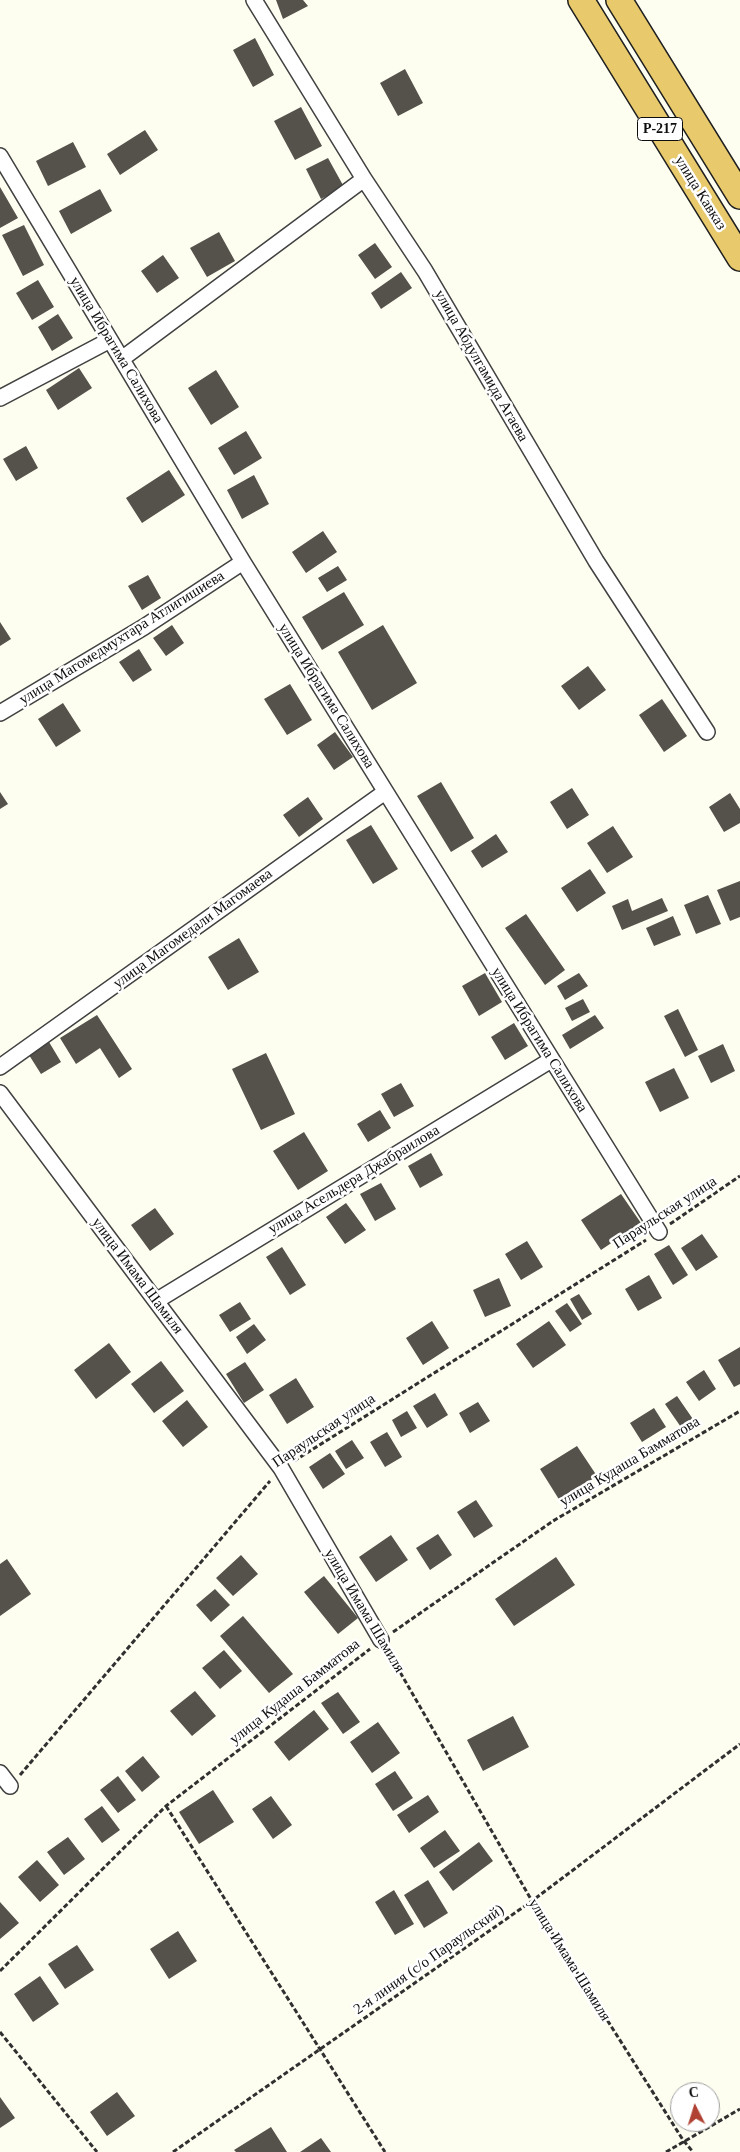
<!DOCTYPE html>
<meta charset="utf-8">
<style>
body{margin:0}
#map{position:relative;width:740px;height:2152px;overflow:hidden;background:#fdfdf0;font-family:"Times New Roman",serif}
canvas{display:block}
.north{position:absolute;left:670px;top:2082px;width:50px;height:50px;box-sizing:border-box;background:#fff;border:1px solid #9f9f9f;border-radius:50%;rotate:355deg;font-size:14px;font-weight:700;line-height:20px;text-align:center;color:#0e0e0e}
.north::after{content:'';display:block;margin:auto;width:18px;height:22px;background:#b04133;clip-path:polygon(50% 0,100% 100%,50% 72%,0 100%)}
</style>
<div id="map">
<canvas width="740" height="2152"></canvas>
<div class="north">С</div>
</div>
<script>
const ctx = document.querySelector('canvas').getContext('2d');
ctx.lineJoin = 'round';
function fill(path, color) {
  ctx.fillStyle = color;
  ctx.fill(path, 'evenodd');
}
function shape(rows) {
  const path = new Path2D();
  for (const r of rows) {
    path.moveTo(r[0], r[1]);
    for (let i = 2; i < r.length; i += 2) path.lineTo(r[i], r[i + 1]);
  }
  return path;
}
function trace(path, color, width, dash) {
  ctx.strokeStyle = color;
  ctx.lineWidth = width;
  ctx.lineCap = dash ? 'butt' : 'round';
  ctx.setLineDash(dash || []);
  ctx.stroke(path);
}
function drawText(font, color, halo, rows, align = 'center') {
  ctx.font = font + ' "Times New Roman",serif';
  ctx.lineWidth = 5;
  ctx.setLineDash([]);
  ctx.textBaseline = 'middle';
  ctx.strokeStyle = halo;
  ctx.fillStyle = color;
  for (const [text, x, y, turn = 0] of rows) {
    ctx.save();
    ctx.translate(x, y);
    ctx.rotate((+turn || 0) * Math.PI / 180);
    ctx.textAlign = isNaN(turn) ? turn : align;
    if (halo) ctx.strokeText(text, 0, 0);
    ctx.fillText(text, 0, 0);
    ctx.restore();
  }
}
const building = shape([
 [276,0,303,0,308,6,283,19],
 [255,38,274,75,253,87,233,50],
 [405,69,423,103,398,116,380,83],
 [301,107,322,146,295,160,274,121],
 [145,130,158,150,120,175,107,154],
 [73,142,86,167,48,186,36,161],
 [328,158,344,187,321,199,306,169],
 [0,187,18,218,0,228],
 [100,189,112,211,71,234,59,211],
 [24,225,44,265,23,276,2,235],
 [219,232,235,261,207,277,190,248],
 [375,243,392,267,375,279,358,255],
 [163,255,179,278,157,293,141,271],
 [401,272,412,288,381,309,371,293],
 [38,280,54,307,32,320,16,293],
 [58,314,73,338,52,351,38,327],
 [79,368,92,388,58,410,46,390],
 [216,370,239,407,211,425,188,388],
 [246,431,262,458,234,475,218,448],
 [26,446,38,468,16,481,3,459],
 [169,470,185,495,142,523,126,498],
 [254,475,269,504,242,519,227,490],
 [323,531,337,552,306,573,292,552],
 [338,566,347,580,327,592,318,578],
 [148,575,161,598,142,610,128,586],
 [344,592,364,625,322,650,302,617],
 [0,622,11,639,0,646],
 [172,625,184,643,166,656,153,638],
 [383,625,417,683,372,710,338,652],
 [139,649,152,670,133,682,119,662],
 [588,666,606,690,579,710,561,686],
 [290,684,312,720,287,735,264,699],
 [662,699,687,736,664,752,639,715],
 [63,703,81,731,56,747,38,719],
 [335,732,353,757,334,770,317,745],
 [441,782,474,838,451,852,417,796],
 [572,788,589,815,567,829,550,802],
 [0,792,8,804,0,809],
 [730,793,740,809,740,823,724,832,709,807],
 [308,797,323,819,299,837,283,815],
 [371,825,398,869,373,884,346,840],
 [613,826,633,857,607,873,587,843],
 [496,834,508,852,482,868,471,851],
 [590,869,606,893,577,912,561,888],
 [740,881,740,917,730,921,717,890],
 [708,895,721,924,696,934,684,905],
 [662,898,668,911,622,930,612,906,628,899,632,911],
 [526,914,565,970,545,985,505,928],
 [673,916,681,935,654,946,646,928],
 [239,938,259,972,228,990,208,957],
 [485,973,502,1002,479,1016,462,986],
 [579,973,588,986,565,1000,557,986],
 [583,999,590,1012,572,1021,565,1008],
 [678,1009,698,1050,685,1057,664,1016],
 [97,1015,132,1069,119,1078,100,1048,76,1064,60,1038],
 [595,1015,604,1028,570,1049,562,1035],
 [514,1023,528,1046,505,1060,491,1037],
 [49,1042,61,1062,41,1074,29,1055],
 [723,1044,735,1071,711,1083,698,1056],
 [266,1053,295,1114,261,1130,232,1069],
 [674,1068,689,1098,660,1112,645,1082],
 [401,1083,414,1106,394,1117,381,1094],
 [380,1110,391,1128,368,1142,357,1124],
 [304,1132,328,1171,298,1190,273,1151],
 [431,1153,443,1175,420,1188,408,1166],
 [381,1183,396,1209,375,1221,360,1194],
 [621,1194,641,1223,601,1250,581,1220],
 [346,1203,366,1230,345,1244,326,1217],
 [155,1208,174,1234,150,1251,131,1225],
 [702,1234,718,1257,696,1271,681,1248],
 [527,1241,543,1267,521,1280,505,1254],
 [669,1245,688,1275,673,1285,654,1254],
 [282,1247,306,1285,290,1295,266,1257],
 [649,1275,662,1298,638,1311,625,1289],
 [499,1278,511,1306,485,1317,473,1290],
 [579,1294,592,1314,582,1320,570,1299],
 [240,1302,251,1319,230,1332,219,1315],
 [567,1303,582,1324,570,1332,555,1311],
 [432,1321,449,1348,423,1365,406,1338],
 [549,1321,566,1345,533,1368,516,1344],
 [254,1324,266,1340,247,1354,236,1337],
 [109,1343,131,1372,96,1399,74,1370],
 [740,1347,740,1384,734,1387,718,1360],
 [161,1361,184,1391,154,1413,131,1384],
 [245,1362,264,1390,244,1403,226,1374],
 [704,1370,716,1389,699,1401,686,1382],
 [296,1378,314,1407,287,1424,269,1395],
 [435,1393,448,1415,427,1428,413,1406],
 [677,1396,697,1425,685,1433,665,1404],
 [187,1400,208,1427,183,1447,162,1421],
 [478,1402,490,1421,470,1433,459,1413],
 [654,1408,666,1427,642,1442,630,1423],
 [407,1411,417,1428,401,1437,392,1420],
 [387,1432,402,1457,385,1467,370,1442],
 [352,1440,364,1458,346,1469,335,1451],
 [577,1446,597,1476,560,1501,540,1469],
 [330,1453,345,1474,323,1489,309,1467],
 [476,1500,493,1526,474,1538,457,1512],
 [438,1534,452,1555,430,1570,416,1548],
 [391,1535,408,1560,376,1582,359,1557],
 [241,1555,258,1574,233,1596,216,1578],
 [556,1557,575,1585,514,1626,495,1599],
 [7,1559,31,1594,0,1616,0,1564],
 [324,1576,358,1618,338,1634,304,1592],
 [215,1589,230,1605,211,1622,196,1605],
 [243,1616,293,1674,269,1693,220,1636],
 [224,1650,242,1671,220,1689,202,1668],
 [195,1691,216,1716,192,1736,170,1711],
 [338,1692,360,1722,343,1734,321,1703],
 [314,1710,329,1729,289,1761,274,1742],
 [513,1716,529,1747,483,1771,467,1740],
 [378,1722,400,1753,372,1773,350,1742],
 [143,1756,160,1777,142,1792,125,1771],
 [395,1771,413,1798,393,1811,375,1784],
 [118,1776,136,1800,118,1813,100,1790],
 [213,1790,234,1822,199,1844,179,1812],
 [428,1795,439,1812,409,1833,397,1815],
 [271,1796,292,1825,273,1839,252,1809],
 [102,1806,120,1830,102,1843,84,1819],
 [445,1830,460,1851,434,1868,420,1848],
 [68,1837,85,1859,64,1875,47,1852],
 [479,1842,493,1861,453,1891,439,1872],
 [37,1860,59,1885,40,1902,18,1877],
 [428,1880,448,1913,424,1928,404,1895],
 [394,1890,414,1924,395,1935,375,1902],
 [0,1902,19,1923,0,1939],
 [178,1931,197,1961,169,1979,150,1949],
 [77,1945,94,1970,65,1989,48,1964],
 [40,1976,59,2004,33,2022,14,1994],
 [117,2092,135,2116,107,2136,90,2112],
 [0,2097,15,2118,0,2128],
 [271,2127,287,2152,236,2152,234,2150],
 [321,2138,331,2152,300,2152]
]);
const path = shape([
 [670,1224,740,1176],
 [294,1461,646,1240],
 [393,1632,553,1521,740,1411],
 [389,1653,532,1901,683,2140,693,2152],
 [20,1775,270,1481],
 [166,1806,385,2152],
 [0,1971,166,1806,370,1649],
 [0,2032,97,2152],
 [173,2152,532,1901,740,1744],
 [666,2152,740,2109]
]);
const minor = shape([
 [254,0,364,179,425,271,596,561,707,732],
 [0,156,243,562,659,1232],
 [123,358,364,179],
 [0,398,110,340],
 [0,713,144,627,243,562],
 [0,1067,385,792],
 [0,1093,281,1468,381,1640],
 [156,1301,551,1060],
 [0,1773,10,1786]
]);
const trunk = shape([
 [581,0,740,258],
 [619,0,740,196]
]);
const shields = [
 [660,129,45]
];
const shieldNames = [
 ["Р-217",660,129]
];
const streetNames = [
 ["улица Кавказ",700,193,58],
 ["улица Ибрагима Салихова",116,350,59],
 ["улица Абдулгамида Агаева",481,366,60],
 ["улица Магомедмухтара Атлигишиева",122,638,-32],
 ["улица Ибрагима Салихова",326,696,58],
 ["улица Магомедали Магомаева",193,929,-36],
 ["улица Ибрагима Салихова",539,1040,58],
 ["улица Асельдера Джабраилова",354,1180,-31],
 ["Параульская улица",665,1213,-33],
 ["улица Имама Шамиля",137,1276,53],
 ["Параульская улица",324,1431,-34],
 ["улица Кудаша Бамматова",630,1462,-31],
 ["улица Имама Шамиля",364,1611,59],
 ["улица Кудаша Бамматова",295,1692,-38],
 ["2-я линия (с/о Параульский)",429,1960,-35],
 ["улица Имама Шамиля",569,1960,58]
];
fill(building, '#55514b');
trace(minor, '#414141', 18);
trace(trunk, '#1f1f1f', 28);
trace(path, '#303030', 3, [5, 2.5]);
trace(minor, '#fff', 15);
trace(trunk, '#e8ca6c', 25);
for (const [x, y, w] of shields) {
  const box = new Path2D();
  box.roundRect(x - w / 2, y - 11.5, w, 23, 4);
  ctx.fillStyle = '#fff';
  ctx.fill(box);
  trace(box, '#0e0e0e', 1);
}
drawText('bold 14px', '#0e0e0e', null, shieldNames);
drawText('15px', '#0e0e0e', '#fff', streetNames);
</script>
